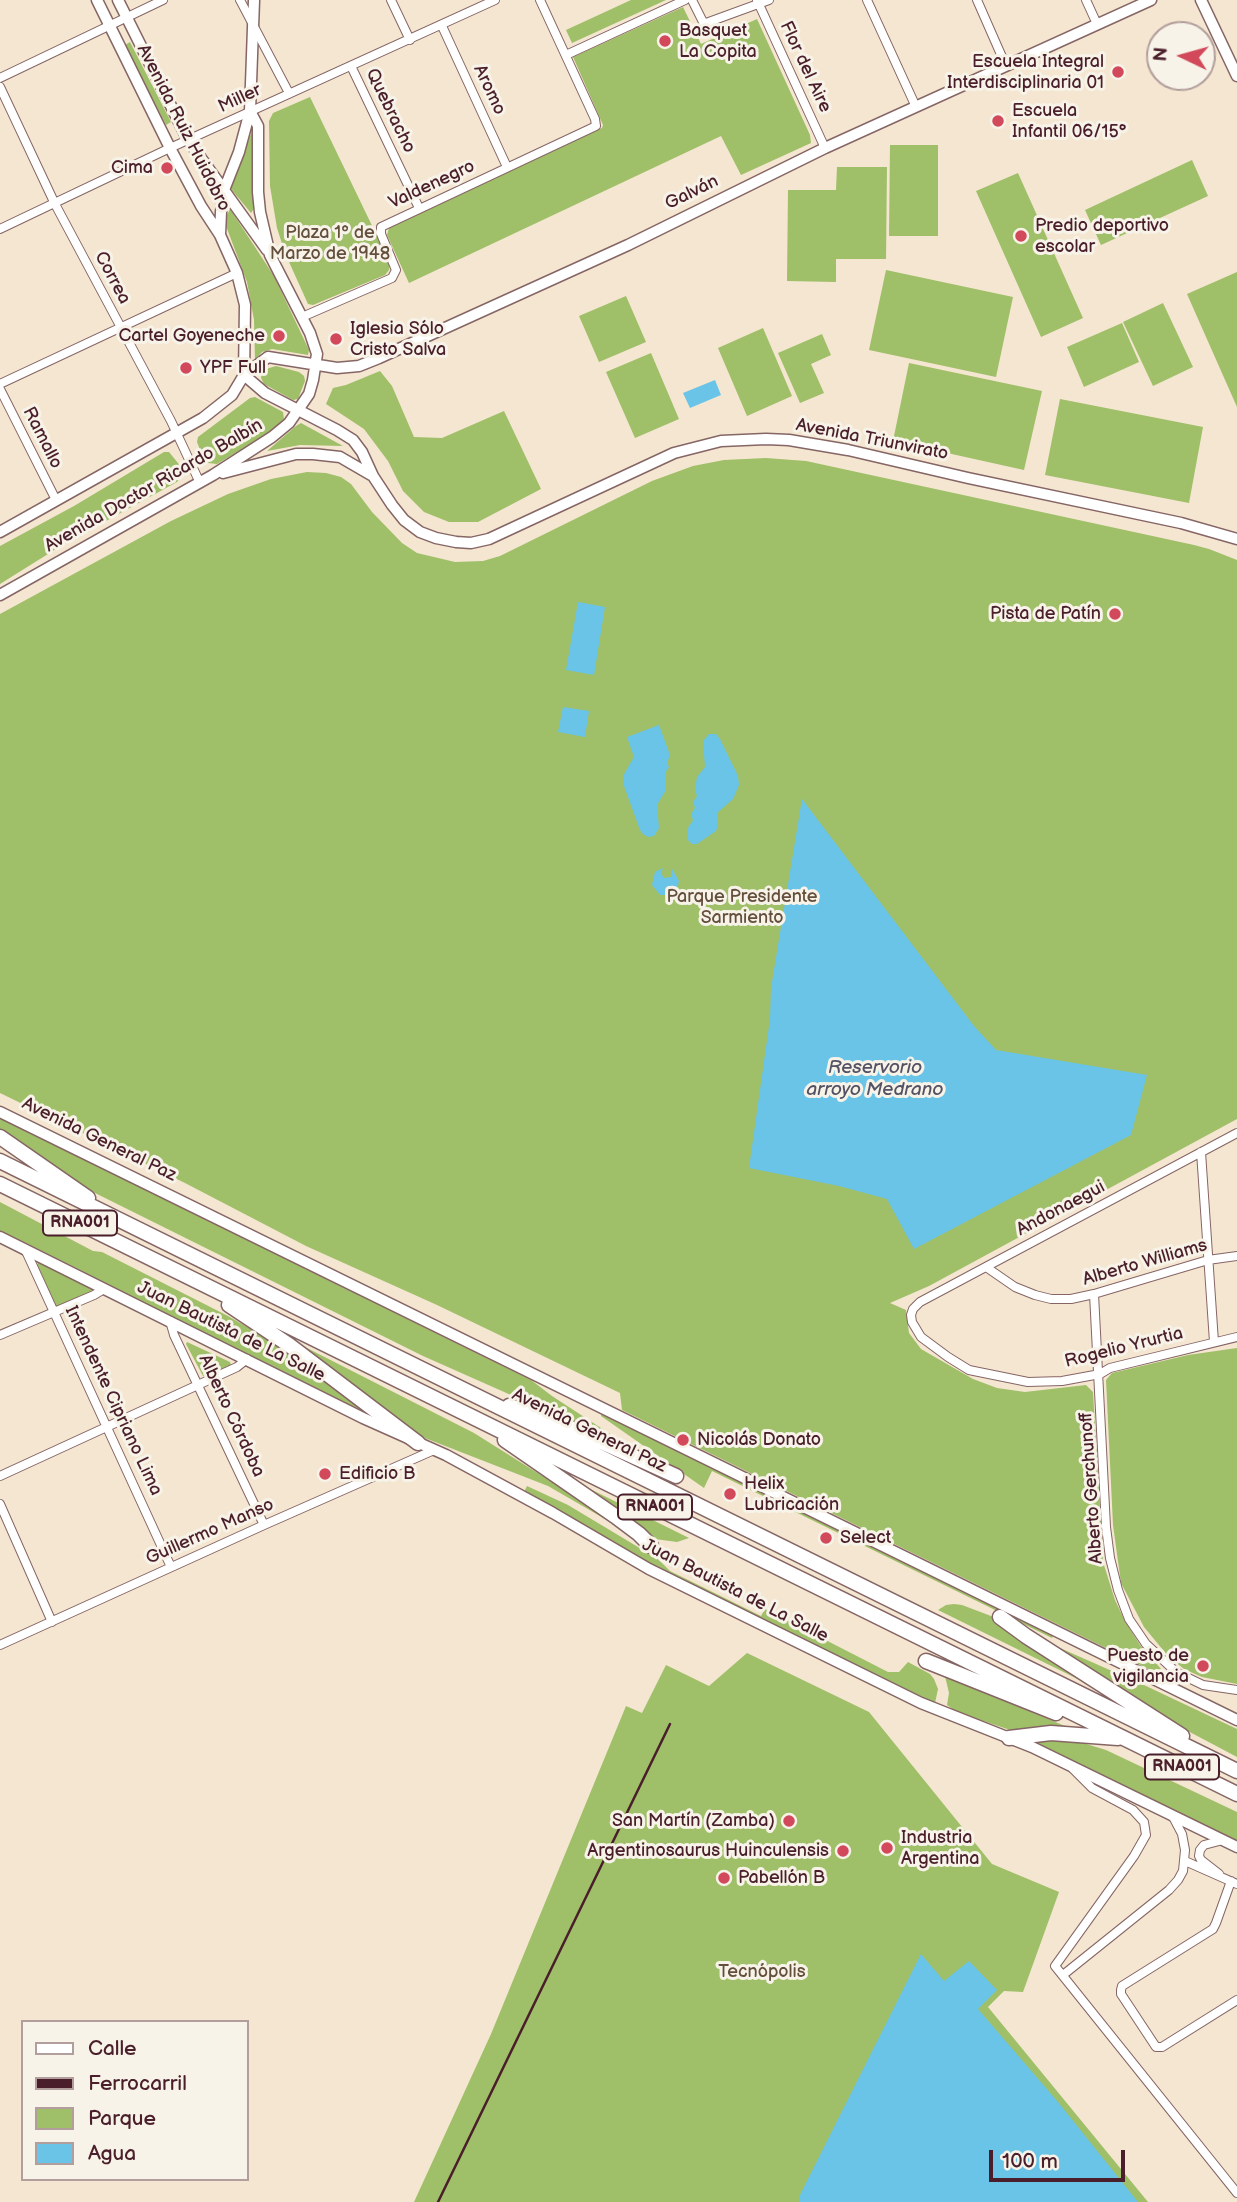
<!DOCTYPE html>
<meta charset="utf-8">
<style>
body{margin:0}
#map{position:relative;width:1237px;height:2202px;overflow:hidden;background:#f4e6d0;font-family:"Balsamiq Sans",sans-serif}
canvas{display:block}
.legend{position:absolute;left:21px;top:2020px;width:228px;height:161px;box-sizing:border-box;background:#f7f3e8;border:2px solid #b29e9c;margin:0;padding:9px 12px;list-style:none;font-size:21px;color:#4a1f2b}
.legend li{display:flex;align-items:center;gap:14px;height:35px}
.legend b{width:35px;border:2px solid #b29e9c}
.north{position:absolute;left:1146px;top:21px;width:70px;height:70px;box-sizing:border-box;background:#f7f3e8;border:2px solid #b29e9c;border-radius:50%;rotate:275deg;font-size:19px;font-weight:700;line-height:28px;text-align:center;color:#4a1f2b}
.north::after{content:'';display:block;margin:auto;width:24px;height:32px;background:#d1495b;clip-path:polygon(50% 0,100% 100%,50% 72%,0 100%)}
.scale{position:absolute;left:989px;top:2150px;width:136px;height:32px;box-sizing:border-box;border:4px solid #4a1f2b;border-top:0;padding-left:9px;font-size:21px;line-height:24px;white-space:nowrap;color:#4a1f2b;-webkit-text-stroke:5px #f7f3e8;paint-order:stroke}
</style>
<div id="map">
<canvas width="1237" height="2202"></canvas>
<ul class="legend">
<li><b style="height:9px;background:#fff"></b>Calle</li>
<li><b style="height:9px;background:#4a1f2b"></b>Ferrocarril</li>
<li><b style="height:19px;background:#9fbf68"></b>Parque</li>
<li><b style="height:19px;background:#6ac4e8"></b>Agua</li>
</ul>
<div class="north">N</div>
<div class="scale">100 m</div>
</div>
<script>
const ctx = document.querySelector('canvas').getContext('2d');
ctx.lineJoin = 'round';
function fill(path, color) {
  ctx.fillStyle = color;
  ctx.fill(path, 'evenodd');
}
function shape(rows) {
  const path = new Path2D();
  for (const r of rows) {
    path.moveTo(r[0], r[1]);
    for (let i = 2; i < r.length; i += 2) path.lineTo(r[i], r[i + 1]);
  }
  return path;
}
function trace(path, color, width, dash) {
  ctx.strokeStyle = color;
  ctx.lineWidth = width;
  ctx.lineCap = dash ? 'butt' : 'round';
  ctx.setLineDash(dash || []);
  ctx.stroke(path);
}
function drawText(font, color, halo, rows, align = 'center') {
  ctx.font = font + ' "Balsamiq Sans",sans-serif';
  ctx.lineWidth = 6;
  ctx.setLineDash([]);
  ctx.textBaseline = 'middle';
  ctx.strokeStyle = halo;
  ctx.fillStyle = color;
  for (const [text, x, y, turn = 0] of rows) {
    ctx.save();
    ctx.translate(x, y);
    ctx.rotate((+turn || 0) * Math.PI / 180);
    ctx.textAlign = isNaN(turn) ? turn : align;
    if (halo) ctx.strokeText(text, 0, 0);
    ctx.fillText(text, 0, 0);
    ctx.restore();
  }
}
const green = shape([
 [631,0,666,0,572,43,566,30],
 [683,7,701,44,757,19,810,135,811,143,741,175,721,136,409,283,387,235,389,228,602,128,603,125,573,57],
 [130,42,171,122,166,125,125,45],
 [310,97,390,263,389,270,385,275,313,305,308,304,285,253,277,228,270,186,269,121,273,113],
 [253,128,253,210,251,213,231,189],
 [890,145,938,145,938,236,889,236],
 [1192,160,1208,196,1101,245,1085,210],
 [837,167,887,167,886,259,836,259,836,282,787,281,788,190,836,190],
 [1018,173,1083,318,1041,337,976,191],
 [230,209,274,276,309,350,308,355,272,349,262,352,255,360,254,320,247,282,226,226,227,215],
 [886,270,1013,297,996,377,869,350],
 [1237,272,1237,407,1187,294],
 [626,296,646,342,599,362,579,316],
 [1163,303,1193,367,1153,386,1123,322],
 [1122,323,1139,362,1084,387,1067,347],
 [763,328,792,396,747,416,718,348],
 [822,334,831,355,811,364,824,393,800,403,778,353],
 [651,353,679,419,635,438,606,372],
 [909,363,1042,391,1024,470,893,441],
 [276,366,299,372,304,376,305,381,298,399,293,400,264,384,261,378,262,373,266,369],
 [380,371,392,386,414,437,442,438,504,411,541,489,478,522,449,522,424,512,403,491,388,461,364,429,326,404,333,388,346,385],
 [255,397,283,412,284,419,274,430,217,464,208,463,203,457,197,442,198,437,250,398],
 [1060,399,1203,427,1189,503,1045,475],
 [301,423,343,446,300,445,267,451,296,426],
 [164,452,169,452,182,468,182,474,177,482,64,544,0,584,0,546,74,506],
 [766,458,806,461,1194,545,1209,549,1237,560,1237,1119,929,1286,890,1303,906,1310,909,1333,921,1349,973,1379,997,1388,1025,1392,1086,1385,1093,1392,1103,1562,1115,1600,1125,1621,1140,1645,1162,1670,1178,1681,1177,1683,622,1410,620,1393,437,1305,306,1246,185,1183,0,1093,0,614,171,521,228,494,271,479,307,472,326,473,341,477,351,484,372,512,402,543,417,553,455,562,483,561,500,556,652,481,693,466,724,460],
 [0,1118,531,1380,552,1396,627,1445,626,1446,423,1356,89,1190,0,1129],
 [0,1202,93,1251,102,1252,228,1316,282,1347,373,1416,200,1333,76,1268,0,1232],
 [40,1261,93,1288,92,1293,56,1307,37,1264],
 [187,1342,230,1362,231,1365,208,1377,203,1376,186,1344],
 [301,1345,474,1433,614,1521,612,1523,548,1486,412,1433],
 [1237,1348,1237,1684,1202,1677,1184,1669,1168,1656,1144,1627,1121,1583,1113,1525,1106,1380,1112,1373,1188,1355],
 [602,1413,1053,1636,1052,1638,712,1471,704,1488,601,1416],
 [582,1485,689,1538,677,1542,655,1539,637,1529],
 [527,1486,568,1505,658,1559,670,1571,761,1616,765,1609,888,1672,899,1672,908,1662,930,1674,934,1679,938,1689,935,1703,646,1562,524,1492],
 [954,1604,962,1605,991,1616,1100,1690,938,1610,946,1605],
 [1044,1641,1146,1686,1237,1729,1237,1757,1167,1720],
 [747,1653,869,1712,992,1864,1059,1892,1023,1992,1004,1991,988,2007,1148,2202,414,2202,491,2034,626,1706,642,1713,666,1665,709,1686],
 [945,1676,1065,1726,1066,1728,1010,1730,957,1712,947,1705,949,1693],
 [1035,1740,1073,1740,1106,1750,1237,1812,1237,1841,1034,1742]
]);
const water = shape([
 [715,380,721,395,690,408,683,393],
 [578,602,605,607,594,675,566,670],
 [563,707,589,711,585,737,558,732],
 [659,725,670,755,667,763,669,767,665,773,666,790,657,805,659,828,654,836,648,837,643,834,640,830,624,786,623,776,634,757,627,737],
 [709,734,716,734,720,739,738,776,739,785,733,799,717,813,718,825,716,831,697,844,692,844,687,839,688,828,693,820,691,814,695,808,693,802,697,796,695,789,697,777,705,767,703,741],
 [802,799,974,1026,996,1050,1147,1075,1131,1135,914,1249,887,1199,839,1186,749,1168,770,1019,771,988],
 [663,868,661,873,664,878,671,877,672,869,679,881,677,889,670,895,660,895,652,885,655,872],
 [921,1954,944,1981,969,1961,997,1990,978,2009,1058,2102,1138,2202,799,2202,799,2197]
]);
const street = shape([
 [240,0,289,93],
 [391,0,410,40],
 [692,0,703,22,706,23,769,0],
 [757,0,825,148],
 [867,0,916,107],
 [977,0,1006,66],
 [1086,0,1097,24],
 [442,26,507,167],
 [566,55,685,0],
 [351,66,419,208],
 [0,78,163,0],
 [0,87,55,204,171,421,200,483],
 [0,229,170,148,495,0],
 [302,317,392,278,396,270,381,234,381,227,596,126,595,119,540,0],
 [0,384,237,273],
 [0,389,56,500],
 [1237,1133,920,1302,913,1309,911,1315,912,1322,921,1337,948,1357,969,1370,1028,1382,1062,1381,1100,1374,1110,1368,1237,1337],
 [1201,1152,1214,1342],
 [25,1249,171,1567],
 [986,1267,1015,1287,1035,1295,1051,1299,1071,1299,1094,1294,1208,1260,1237,1256],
 [1094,1294,1106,1527,1110,1558,1118,1590,1129,1619,1146,1644,1176,1672,1203,1685,1237,1690],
 [170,1321,174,1335,264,1525],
 [0,1335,94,1295,104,1289],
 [0,1476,237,1367,247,1359],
 [0,1504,52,1622],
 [0,1645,264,1525,434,1450],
 [1073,1769,1092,1788,1133,1810,1144,1822,1146,1835,1134,1856,1055,1966,1237,2193],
 [1185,1861,1237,1884],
 [1219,1874,1201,1860,1199,1856,1200,1850,1204,1845,1223,1840],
 [1231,1881,1216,1923,1213,1929,1122,1986,1121,1990,1121,1994,1156,2047,1162,2047,1237,2000],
 [1063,1975,1169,1890,1178,1880,1183,1871,1185,1850,1182,1834,1172,1815]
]);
const secondary = shape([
 [118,0,188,140,267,250],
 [1201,0,1237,76],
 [220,234,221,212,224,190,239,152,250,111,254,0],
 [244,375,265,393,337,430,353,440,362,452,373,476,392,505,404,520,420,532,436,538,456,542,471,543,489,539,674,453,721,441,766,439,789,440,848,450,968,478,1181,523,1237,539],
 [244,375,268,357,337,368,359,366,379,358,628,245,825,148,1151,0],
 [223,473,296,454,313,454,340,457,371,475],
 [0,532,203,418,232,395,244,375,245,305,237,273,220,235,201,206,170,148,97,0],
 [0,595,213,475,272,437,289,423,309,394,313,380,317,354,310,333,270,255,260,212,258,192,258,126,250,111],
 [0,1112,1237,1720],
 [0,1237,363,1418,446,1455,553,1513,649,1569,789,1638,921,1703,1032,1747,1237,1847]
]);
const highway = shape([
 [0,1137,88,1198],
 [0,1161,1237,1771],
 [0,1184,1237,1794],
 [229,1305,289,1345,418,1443],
 [509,1406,544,1416,676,1476],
 [505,1440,615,1516,639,1534,651,1546],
 [1000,1617,1026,1636,1182,1736],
 [926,1661,1056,1713],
 [1009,1738,1051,1733,1118,1738]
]);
const rail = shape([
 [438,2202,670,1724]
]);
const markers = [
 [665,41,7,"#d1495b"],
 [1118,72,7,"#d1495b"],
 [998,121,7,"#d1495b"],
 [167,168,7,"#d1495b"],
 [1021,236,7,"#d1495b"],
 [279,336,7,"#d1495b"],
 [336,339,7,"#d1495b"],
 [186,368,7,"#d1495b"],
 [1115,614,7,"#d1495b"],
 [683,1440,7,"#d1495b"],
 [325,1474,7,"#d1495b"],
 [730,1494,7,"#d1495b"],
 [826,1538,7,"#d1495b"],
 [1203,1666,7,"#d1495b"],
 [789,1821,7,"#d1495b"],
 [887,1848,7,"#d1495b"],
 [843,1851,7,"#d1495b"],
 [724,1878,7,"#d1495b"]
];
const shields = [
 [80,1223,74],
 [655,1507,74],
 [1182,1767,74]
];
const shieldNames = [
 ["RNA001",80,1223],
 ["RNA001",655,1507],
 ["RNA001",1182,1767]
];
const poiNames = [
 ["Basquet",679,31],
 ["La Copita",679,52],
 ["Escuela Integral",1104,62,"right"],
 ["Interdisciplinaria 01",1104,83,"right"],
 ["Escuela",1012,111],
 ["Infantil 06/15°",1012,132],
 ["Cima",153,168,"right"],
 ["Predio deportivo",1035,226],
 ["escolar",1035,247],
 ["Iglesia Sólo",350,329],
 ["Cristo Salva",350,350],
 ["Cartel Goyeneche",265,336,"right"],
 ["YPF Full",200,368],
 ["Pista de Patín",1101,614,"right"],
 ["Nicolás Donato",697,1440],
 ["Edificio B",339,1474],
 ["Helix",744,1484],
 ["Lubricación",744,1505],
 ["Select",840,1538],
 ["Puesto de",1189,1656,"right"],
 ["vigilancia",1189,1677,"right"],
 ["San Martín (Zamba)",775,1821,"right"],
 ["Industria",901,1838],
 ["Argentina",901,1859],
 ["Argentinosaurus Huinculensis",829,1851,"right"],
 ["Pabellón B",738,1878]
];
const streetNames = [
 ["Flor del Aire",805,67,65],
 ["Aromo",489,90,65],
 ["Miller",240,99,-25],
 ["Quebracho",390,111,64],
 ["Avenida Ruiz Huidobro",183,128,63],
 ["Valdenegro",432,185,-25],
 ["Galván",692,193,-26],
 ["Correa",112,278,62],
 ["Ramallo",42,438,63],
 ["Avenida Triunvirato",872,440,11],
 ["Avenida Doctor Ricardo Balbín",154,486,-30],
 ["Avenida General Paz",99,1140,26],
 ["Andonaegui",1061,1209,-28],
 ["Alberto Williams",1145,1263,-16],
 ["Juan Bautista de La Salle",231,1332,26],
 ["Rogelio Yrurtia",1124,1348,-14],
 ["Intendente Cipriano Lima",113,1401,65],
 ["Alberto Córdoba",231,1416,65],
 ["Avenida General Paz",589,1431,26],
 ["Alberto Gerchunoff",1092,1488,-94],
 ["Guillermo Manso",210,1532,-24],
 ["Juan Bautista de La Salle",735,1591,27]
];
const parkNames = [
 ["Plaza 1º de",330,233],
 ["Marzo de 1948",330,254],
 ["Parque Presidente",742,897],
 ["Sarmiento",742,918],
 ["Tecnópolis",762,1972]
];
const waterNames = [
 ["Reservorio",875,1068],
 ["arroyo Medrano",875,1090]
];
fill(green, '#9fbf68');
fill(water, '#6ac4e8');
trace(street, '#866565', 10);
trace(secondary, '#866565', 13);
trace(highway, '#866565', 17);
trace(street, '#fff', 8);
trace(secondary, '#fff', 10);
trace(highway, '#fff', 14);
trace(rail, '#4a1f2b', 2.5);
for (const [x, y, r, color] of markers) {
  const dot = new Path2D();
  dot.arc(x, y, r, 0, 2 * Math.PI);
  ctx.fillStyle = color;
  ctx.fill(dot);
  trace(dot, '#f7f3e8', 2.5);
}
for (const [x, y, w] of shields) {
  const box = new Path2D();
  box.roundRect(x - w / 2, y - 12.5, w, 25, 5);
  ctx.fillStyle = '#f7f3e8';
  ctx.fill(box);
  trace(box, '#4a1f2b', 2);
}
drawText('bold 16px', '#4a1f2b', null, shieldNames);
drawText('18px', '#4a1f2b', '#f7f3e8', poiNames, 'left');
drawText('18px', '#4a1f2b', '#f7f3e8', streetNames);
drawText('18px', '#644f3d', '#f7f3e8', parkNames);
drawText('italic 19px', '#545164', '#f7f3e8', waterNames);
</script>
